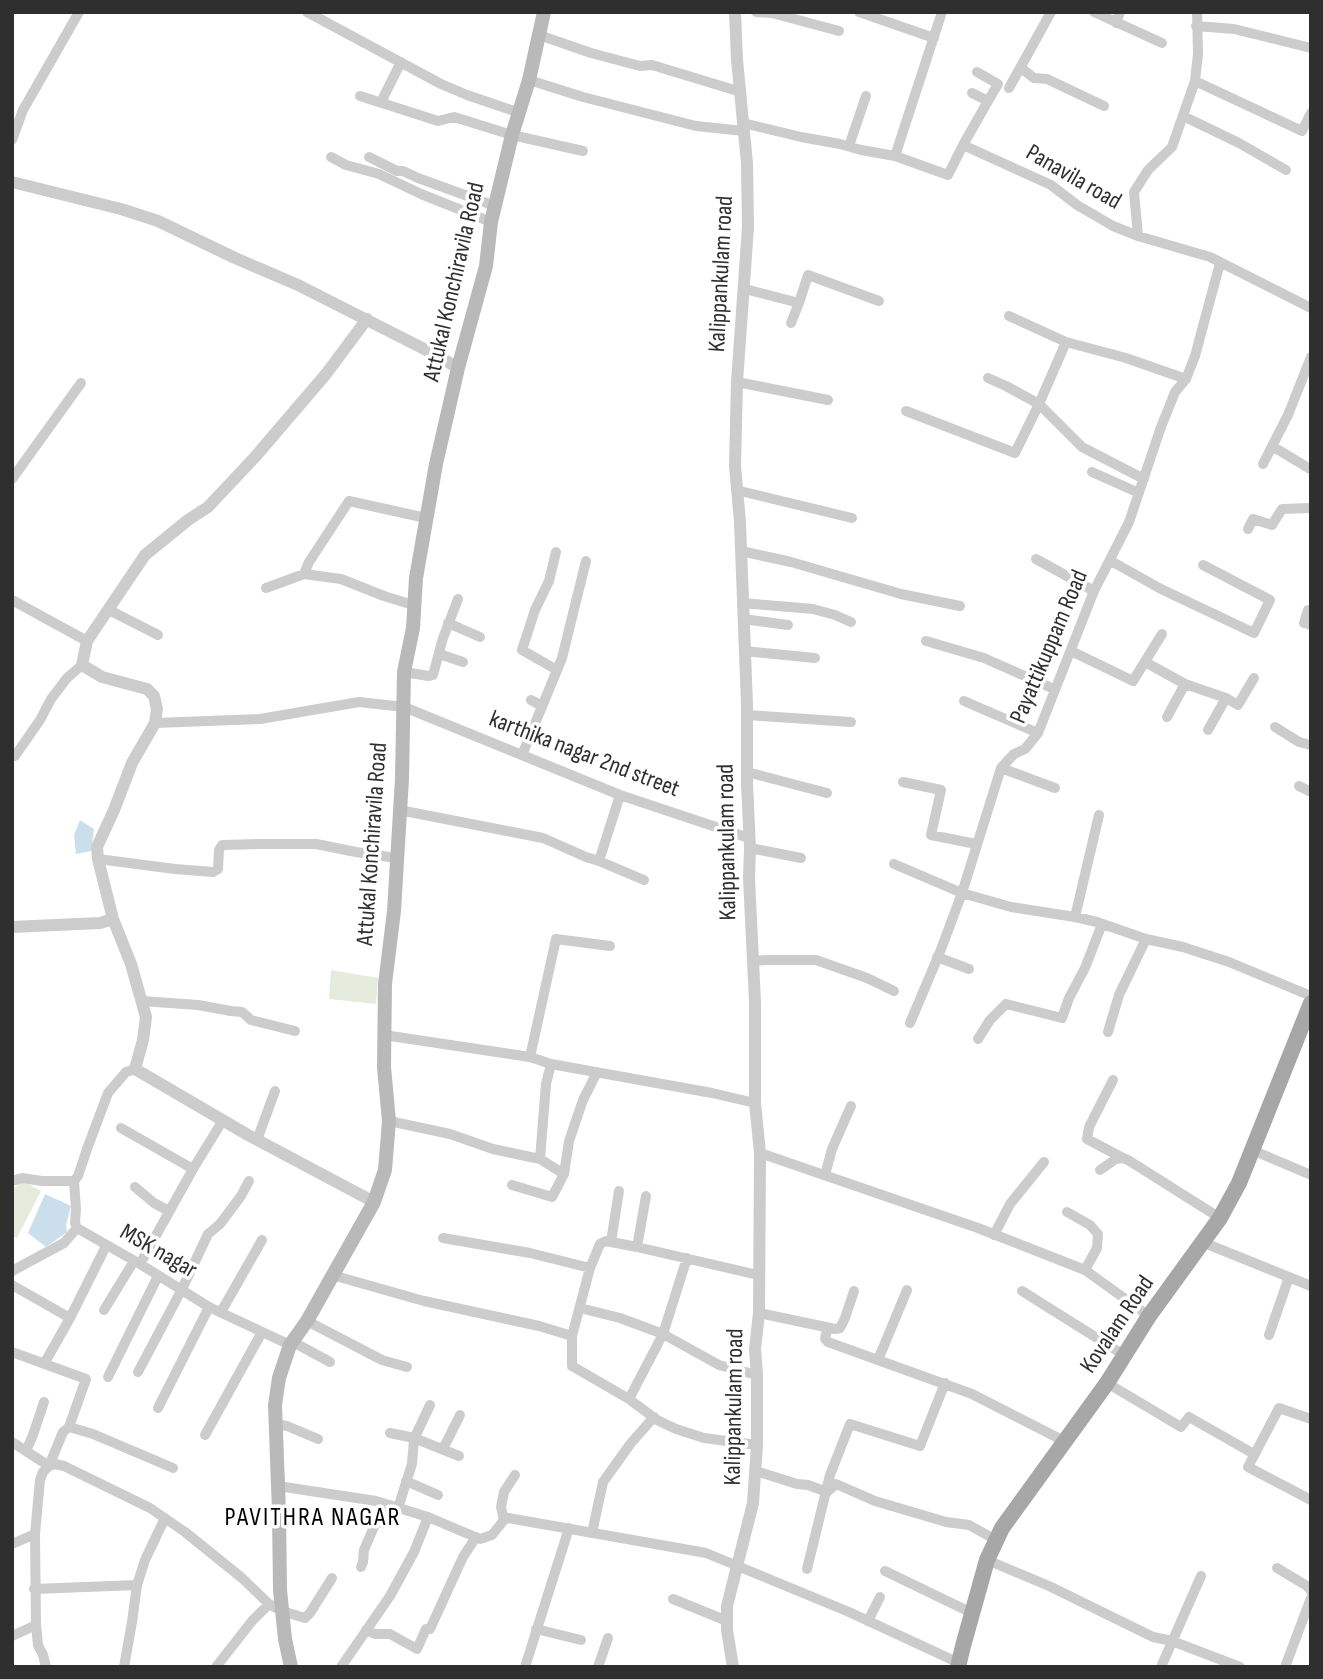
<!DOCTYPE html>
<style>
body{margin:0}
#map{position:relative;width:1323px;height:1679px;overflow:hidden;background:#fff;font-family:"Sofia Sans Condensed",sans-serif}
canvas{display:block}
.frame{position:absolute;inset:0;border:14px solid #2f2f2f;pointer-events:none}
</style>
<div id="map">
<canvas width="1323" height="1679"></canvas>
<div class="frame"></div>
</div>
<script>
const ctx = document.querySelector('canvas').getContext('2d');
ctx.lineJoin = 'round';
function fill(path, color) {
  ctx.fillStyle = color;
  ctx.fill(path, 'evenodd');
}
function shape(rows) {
  const path = new Path2D();
  for (const r of rows) {
    path.moveTo(r[0], r[1]);
    for (let i = 2; i < r.length; i += 2) path.lineTo(r[i], r[i + 1]);
  }
  return path;
}
function trace(path, color, width, dash) {
  ctx.strokeStyle = color;
  ctx.lineWidth = width;
  ctx.lineCap = dash ? 'butt' : 'round';
  ctx.setLineDash(dash || []);
  ctx.stroke(path);
}
function drawText(font, color, halo, rows, align = 'center') {
  ctx.font = font + ' "Sofia Sans Condensed",sans-serif';
  ctx.lineWidth = 7;
  ctx.setLineDash([]);
  ctx.textBaseline = 'middle';
  ctx.strokeStyle = halo;
  ctx.fillStyle = color;
  for (const [text, x, y, turn = 0] of rows) {
    ctx.save();
    ctx.translate(x, y);
    ctx.rotate((+turn || 0) * Math.PI / 180);
    ctx.textAlign = isNaN(turn) ? turn : align;
    if (halo) ctx.strokeText(text, 0, 0);
    ctx.fillText(text, 0, 0);
    ctx.restore();
  }
}
const green = shape([
 [331,970,378,978,376,1004,329,999],
 [23,1181,41,1191,17,1238,12,1236,12,1189]
]);
const water = shape([
 [80,820,94,829,91,851,76,854,74,835],
 [45,1194,71,1206,66,1225,67,1232,46,1247,28,1233]
]);
const minor = shape([
 [307,12,441,84,467,95,520,113],
 [756,12,772,13,839,31],
 [859,12,934,38],
 [1094,12,1162,43],
 [1116,23,1120,12],
 [1196,26,1234,29,1311,48],
 [539,35,591,53,640,66,652,65,741,92],
 [1021,68,1034,78,1047,79,1104,106],
 [977,72,998,84,988,101],
 [529,80,583,97,696,126,744,131],
 [1195,81,1302,131,1311,113],
 [1009,88,1051,12],
 [360,96,438,121,454,117,512,135,583,151],
 [381,102,401,62],
 [1183,116,1239,143,1286,170],
 [743,123,801,137,840,144,861,150,895,156,948,175,963,145,1051,185,1077,205,1113,226,1138,236,1210,257,1311,308],
 [12,140,23,110,79,12],
 [963,145,988,101,972,93],
 [849,146,866,96],
 [895,156,942,12],
 [331,157,346,165,379,174,421,194,491,222],
 [369,157,397,171,403,171,418,178,495,206],
 [1138,236,1134,192,1148,170,1172,147,1195,81,1198,54,1197,12],
 [1220,263,1195,356,1186,379,1175,392,1161,427,1129,522,1094,591,1038,733,1025,749,1014,754,1001,768,962,893,1011,907,1075,917,1097,922,1146,939,1183,947,1229,962,1311,996],
 [745,289,799,303,808,275,879,301],
 [1009,316,1066,342,1126,358,1186,379],
 [791,323,799,303],
 [988,378,1006,386,1039,404,1082,447,1144,479],
 [737,382,828,400],
 [906,411,1015,453,1039,404,1066,342],
 [1272,446,1310,469],
 [1263,464,1288,415,1311,357],
 [1092,472,1139,493],
 [12,479,81,383],
 [736,490,852,518],
 [1248,529,1253,519,1272,525,1282,509,1311,508],
 [741,551,791,562,901,594,960,606],
 [556,552,549,581,535,610,522,650,557,670],
 [1036,559,1094,591],
 [1111,561,1161,589,1254,633,1270,600,1203,565],
 [304,574,341,579,384,596,413,605],
 [266,588,304,574,309,562,349,501,426,518],
 [12,600,87,641],
 [742,603,813,609,835,615,851,622],
 [109,610,158,635],
 [1308,610,1304,623,1311,625],
 [743,619,788,625],
 [448,623,480,637],
 [926,641,984,658,1054,689],
 [744,651,815,658],
 [1071,651,1133,681,1162,634],
 [439,654,463,662],
 [1145,662,1185,684,1226,698,1238,705,1254,678],
 [404,672,429,676,433,675,443,638,458,599],
 [531,700,542,706],
 [964,701,1038,733],
 [747,715,851,722],
 [1167,717,1185,684],
 [155,723,260,719,359,702,404,707,620,795,749,838],
 [1275,727,1299,742,1311,745],
 [1208,730,1226,698],
 [522,755,562,658,586,561],
 [15,756,40,720,51,699,67,678,82,665],
 [1001,768,1055,788],
 [747,772,827,793],
 [903,782,941,790,931,835,976,844],
 [1299,786,1311,792],
 [399,810,543,838,586,857,599,861,620,795],
 [750,848,801,858],
 [98,859,175,869,213,872,218,869,219,850,222,845,259,844,316,844,356,852,396,858],
 [599,861,644,880],
 [894,864,962,893,940,952,910,1023],
 [1075,917,1099,815],
 [937,957,969,969],
 [752,961,767,960,816,960,867,978,894,991],
 [142,1001,198,1005,231,1011,242,1012,251,1020,295,1031],
 [1108,1032,1119,995,1146,939],
 [384,1035,530,1057,551,1064,712,1093,755,1103],
 [978,1039,990,1020,1006,1004,1062,1018,1069,998,1085,968,1102,924],
 [530,1057,556,939,610,946],
 [1113,1080,1089,1127,1087,1139,1123,1158],
 [389,1121,450,1134,493,1149,540,1159,546,1084,551,1064],
 [121,1128,193,1169],
 [257,1140,275,1091],
 [1252,1150,1311,1175],
 [760,1153,978,1228,1085,1270,1149,1316],
 [540,1159,564,1174],
 [1100,1170,1116,1159,1123,1158,1128,1160,1220,1218],
 [825,1175,832,1149,851,1106],
 [12,1181,22,1178,42,1181,74,1181,78,1176,87,1149,108,1093,126,1072,135,1069],
 [74,1181,76,1209,75,1223,77,1228],
 [512,1185,552,1197,564,1174,569,1141,583,1100,597,1072],
 [135,1187,154,1203,169,1211],
 [1067,1212,1090,1225,1098,1234,1097,1248,1085,1270],
 [994,1235,1010,1204,1044,1162],
 [443,1238,530,1253,590,1268],
 [611,1242,619,1191],
 [1202,1242,1311,1286],
 [637,1247,646,1196],
 [140,1264,193,1169,223,1120],
 [12,1271,64,1243,77,1228,140,1264,209,1307,290,1345],
 [332,1275,424,1301,539,1326,572,1336],
 [12,1285,70,1318],
 [1022,1291,1124,1355],
 [580,1308,620,1318,663,1334,719,1365,757,1375],
 [104,1310,134,1261],
 [221,1312,262,1240],
 [759,1313,835,1329,840,1328,845,1318,854,1291],
 [307,1321,382,1360,407,1367],
 [827,1329,825,1339,828,1342,972,1394,1064,1441],
 [1269,1335,1289,1277],
 [293,1342,330,1362],
 [12,1352,86,1379,69,1427,63,1432,49,1466,12,1442],
 [878,1360,907,1290],
 [44,1364,70,1318,106,1246],
 [138,1372,182,1289,208,1234,220,1224,241,1196,249,1181],
 [108,1377,158,1276],
 [1107,1383,1181,1427,1189,1417,1254,1454],
 [629,1399,663,1334,687,1258],
 [158,1408,209,1307],
 [1311,1419,1279,1408,1248,1467,1311,1500],
 [276,1424,287,1426,318,1439],
 [69,1427,93,1434,173,1468],
 [390,1433,414,1438,459,1456],
 [205,1435,262,1332],
 [757,1445,704,1438,676,1429,657,1420,629,1399,572,1366,572,1336,590,1268,600,1244,606,1241,637,1247,758,1275],
 [443,1449,460,1415],
 [26,1451,33,1435,44,1402],
 [756,1471,797,1484,808,1485,827,1492,836,1484,875,1501,946,1522,969,1525,996,1540],
 [406,1481,438,1495],
 [278,1486,376,1501,428,1517,480,1539,492,1535,504,1520,508,1518,514,1519,706,1553,849,1612,959,1663],
 [398,1508,412,1464,414,1439,430,1405],
 [504,1520,501,1507,504,1492,515,1475],
 [592,1533,603,1482,631,1443,654,1417],
 [12,1544,35,1534],
 [987,1560,1049,1586,1153,1637,1172,1641,1240,1667],
 [361,1567,363,1562,364,1550,376,1522,378,1520,382,1523,390,1506],
 [1277,1568,1307,1586,1311,1591],
 [807,1569,830,1475,850,1424,920,1446,945,1383],
 [885,1571,972,1613],
 [34,1589,137,1585],
 [673,1599,727,1621],
 [868,1621,880,1597],
 [536,1629,581,1640],
 [366,1630,375,1634,390,1634,417,1649,426,1629,430,1629,463,1557,476,1537],
 [12,1636,36,1625],
 [46,1667,43,1655,38,1645,36,1625,35,1534,40,1480,43,1472,49,1466,55,1464,64,1466,150,1508,185,1532,242,1578,269,1604,282,1611,305,1618,310,1613,332,1578],
 [124,1667,132,1622,137,1585,145,1560,165,1518],
 [216,1667,252,1621,269,1604],
 [341,1667,390,1596,414,1552,428,1517],
 [525,1667,569,1528],
 [598,1667,608,1638],
 [1161,1667,1201,1576],
 [1285,1667,1311,1598]
]);
const tertiary = shape([
 [12,182,121,209,158,221,235,258,298,285,438,356,458,368],
 [367,319,326,374,255,457,208,507,188,520,145,555,87,641,82,665,102,677,147,689,154,696,157,709,155,723,132,763,114,810,97,847,98,859,113,919,131,964,146,1017,143,1040,135,1069,248,1135,374,1202],
 [12,927,100,923,113,919],
 [733,1667,727,1630,727,1606,753,1503,757,1445,757,1375,755,1349,759,1313,760,1153,755,1103,755,1002,749,878,750,848,747,784,747,705,740,522,735,466,737,382,748,227,747,163,737,60,735,12]
]);
const secondary = shape([
 [291,1667,285,1639,280,1590,279,1512,275,1405,279,1378,290,1345,307,1321,374,1202,385,1170,389,1121,384,1067,385,984,394,911,402,779,404,672,413,628,416,578,436,464,458,368,486,266,491,222,512,135,529,80,544,12]
]);
const primary = shape([
 [958,1667,963,1646,987,1560,1002,1528,1107,1383,1149,1316,1220,1218,1239,1183,1311,1003]
]);
const streetNames = [
 ["Panavila road",1073,178,30],
 ["Kalippankulam road",722,274,-87],
 ["Attukal Konchiravila Road",455,282,-77],
 ["Payattikuppam Road",1050,647,-67],
 ["karthika nagar 2nd street",584,755,21],
 ["Kalippankulam road",728,842,-91],
 ["Attukal Konchiravila Road",373,844,-86],
 ["MSK nagar",158,1252,30],
 ["Kovalam Road",1118,1325,-56],
 ["Kalippankulam road",735,1407,-89]
];
const neighbourhoodNames = [
 ["PAVITHRA NAGAR",313,1518]
];
fill(green, '#e5ecdd');
fill(water, '#cadfeb');
trace(minor, '#ccc', 10);
trace(tertiary, '#ccc', 12);
trace(secondary, '#b9b9b9', 14);
trace(primary, '#a7a7a7', 16);
drawText('24px', '#2f2f2f', '#fff', streetNames);
ctx.letterSpacing = '2px';
drawText('26px', '#000', '#fff', neighbourhoodNames);
ctx.letterSpacing = '0px';
</script>
